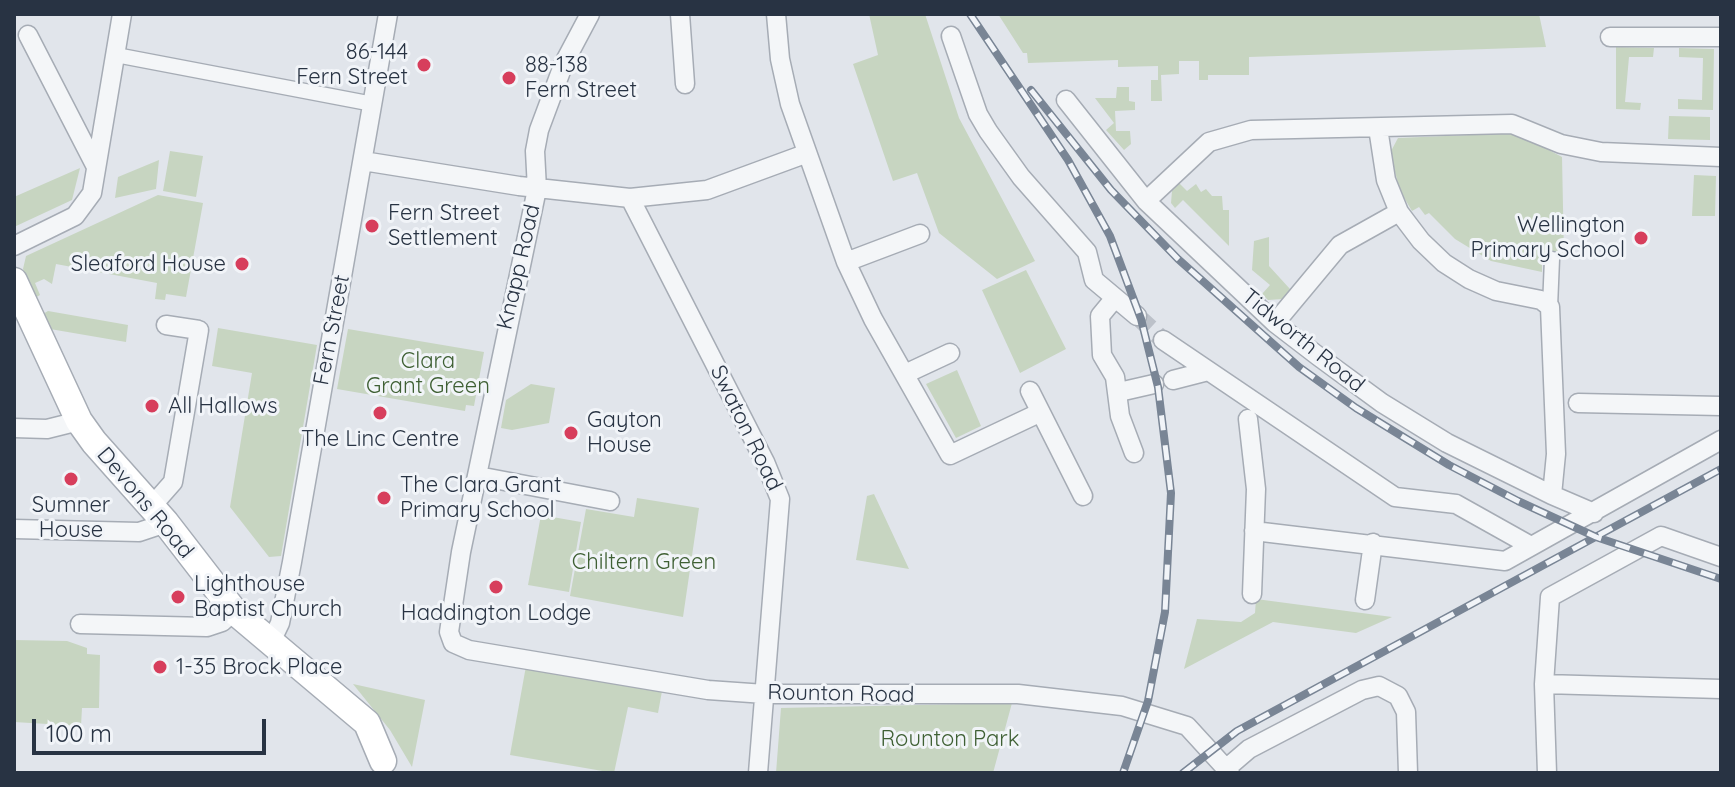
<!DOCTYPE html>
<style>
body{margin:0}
#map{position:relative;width:1735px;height:787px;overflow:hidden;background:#e1e5eb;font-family:Quicksand,sans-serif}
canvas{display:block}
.frame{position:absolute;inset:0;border:16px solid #283343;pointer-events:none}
.scale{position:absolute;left:32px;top:719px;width:234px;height:36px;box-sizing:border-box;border:4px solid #283343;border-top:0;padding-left:10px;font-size:24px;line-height:28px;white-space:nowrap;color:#283343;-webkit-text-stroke:6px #f1f4f8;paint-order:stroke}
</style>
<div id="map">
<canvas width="1735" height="787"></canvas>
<div class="frame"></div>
<div class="scale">100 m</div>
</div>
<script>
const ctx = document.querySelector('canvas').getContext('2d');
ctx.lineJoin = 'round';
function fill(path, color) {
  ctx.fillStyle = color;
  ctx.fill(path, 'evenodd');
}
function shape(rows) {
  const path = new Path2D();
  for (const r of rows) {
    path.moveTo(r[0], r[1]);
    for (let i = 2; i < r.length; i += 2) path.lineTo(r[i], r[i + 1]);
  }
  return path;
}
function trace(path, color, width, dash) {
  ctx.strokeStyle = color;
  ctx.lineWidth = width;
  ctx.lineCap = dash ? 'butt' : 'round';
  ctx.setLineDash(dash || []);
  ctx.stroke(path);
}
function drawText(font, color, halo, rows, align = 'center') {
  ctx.font = font + ' Quicksand,sans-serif';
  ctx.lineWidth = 6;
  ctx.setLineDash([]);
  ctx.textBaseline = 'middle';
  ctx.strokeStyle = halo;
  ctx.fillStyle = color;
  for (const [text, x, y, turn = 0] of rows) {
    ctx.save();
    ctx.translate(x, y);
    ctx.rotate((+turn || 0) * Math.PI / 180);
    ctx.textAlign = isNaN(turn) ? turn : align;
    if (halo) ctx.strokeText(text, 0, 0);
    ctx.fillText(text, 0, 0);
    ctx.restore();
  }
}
const green = shape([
 [869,14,925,14,959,118,1035,261,997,279,939,233,917,173,893,181,853,64,878,55],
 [998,14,1539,14,1546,47,1249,57,1249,75,1208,75,1208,80,1199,80,1199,61,1179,61,1179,74,1161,75,1162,101,1151,101,1151,80,1158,80,1158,66,1118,67,1118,60,1028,63,1027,53,1023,53],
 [1616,47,1654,48,1653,57,1629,57,1625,102,1641,103,1640,110,1616,109],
 [1679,48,1714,49,1713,110,1678,109,1678,99,1702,100,1703,58,1679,57],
 [1117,87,1129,87,1129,101,1135,102,1135,110,1115,111,1116,131,1130,131,1131,144,1124,150,1106,130,1114,123,1095,98,1116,98],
 [1669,116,1710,117,1710,140,1668,139],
 [1517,133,1562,157,1564,257,1542,257,1542,272,1491,261,1455,239,1429,213,1425,215,1419,207,1412,211,1400,191,1390,153,1398,138],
 [170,151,203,156,196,197,163,191],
 [159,160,156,189,115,198,118,177],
 [80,168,72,200,14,227,14,197],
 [1694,175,1716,176,1715,216,1692,216],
 [1179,183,1187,191,1196,184,1201,192,1206,189,1212,196,1222,196,1223,210,1229,210,1229,246,1183,200,1175,208,1171,203,1172,191],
 [158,195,203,203,186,297,166,294,165,300,155,299,157,283,56,264,52,284,44,279,35,283,40,295,35,298,23,269,26,256],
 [1269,237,1269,266,1290,289,1283,299,1268,300,1262,294,1270,285,1252,270,1254,241],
 [1026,270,1066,349,1020,373,982,290],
 [48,311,128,325,126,342,50,329,43,314],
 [218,328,317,345,281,556,269,557,230,507,252,373,212,366],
 [348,329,484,352,474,406,466,405,465,411,337,389],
 [957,370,981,426,956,438,926,384],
 [531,384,555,388,549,423,512,430,501,428,506,400],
 [874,494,909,569,856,560,867,496],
 [637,498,699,508,683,617,570,596,586,509,634,517],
 [541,515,581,522,569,592,528,585],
 [1256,599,1392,617,1356,633,1273,622,1184,669,1197,619,1241,622,1255,613],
 [14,640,67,641,87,648,87,654,100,655,99,708,82,708,81,726,14,722],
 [526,666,662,691,658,713,628,707,614,773,510,755],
 [353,684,425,700,412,767,390,730],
 [1012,703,993,773,776,773,781,708]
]);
const minorTunnel = shape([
 [1137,316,1163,340]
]);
const pedestrian = shape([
 [116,55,373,104],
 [1550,307,1552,259]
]);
const minor = shape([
 [590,14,564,63,539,130,535,151,537,189,461,552,449,632,453,643,469,650,708,690,765,694,1018,694,1122,706,1187,726,1230,773],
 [680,14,685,84],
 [776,14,780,59,790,104,846,262,873,319,950,455,1039,413],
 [28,35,96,167],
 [951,36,978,114,988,131,1021,177,1087,252,1094,280,1137,316],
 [1610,37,1721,37],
 [1066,100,1146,201,1275,323,1318,356,1382,403,1447,443,1552,495,1594,513],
 [1378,128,1386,180,1399,212,1421,241,1444,263,1469,279,1496,291,1541,300,1550,307,1556,454,1552,495],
 [363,161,519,186,630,198,707,190,805,154],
 [630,198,765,462,780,499,758,773],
 [1146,201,1209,142,1251,130,1512,124,1561,144,1601,152,1721,157],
 [14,246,75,216,92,193,122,14],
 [846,262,920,234],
 [1114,299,1100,316,1102,355,1115,377,1120,416,1134,453],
 [1275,323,1340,245,1399,212],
 [1163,340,1395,497,1456,504,1531,546],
 [905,374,950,353],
 [1173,380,1208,371],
 [1030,391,1083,496],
 [1119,392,1154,384],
 [1578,403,1721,406],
 [1248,419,1256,489,1252,594],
 [14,428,47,429,79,421],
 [478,476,610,501],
 [151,507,173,482,199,330,166,325],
 [14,529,139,532,166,523],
 [1254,531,1505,561,1721,440],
 [1365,600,1373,543],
 [80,624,207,627,222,622,234,611],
 [270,644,280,623,292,562,388,14],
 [1544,684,1721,689],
 [1228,767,1249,749,1362,690,1379,686,1398,696,1406,712,1408,773],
 [1547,773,1544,684,1550,597,1661,536,1721,557]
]);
const secondary = shape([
 [14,281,79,421,94,442,166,523,234,611,367,723,383,761]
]);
const rail = shape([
 [970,14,1068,160,1110,236,1141,319,1158,387,1171,493,1165,612,1148,701,1123,773],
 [1031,90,1111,190,1178,259,1299,367,1356,408,1449,465,1518,501,1596,537,1721,579],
 [1183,773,1237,731,1721,469]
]);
const markers = [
 [424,65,8,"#d73e5c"],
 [509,78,8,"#d73e5c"],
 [372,226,8,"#d73e5c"],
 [1641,238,8,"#d73e5c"],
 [242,264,8,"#d73e5c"],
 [152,406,8,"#d73e5c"],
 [380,413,8,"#d73e5c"],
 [571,433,8,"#d73e5c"],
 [71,479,8,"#d73e5c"],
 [384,498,8,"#d73e5c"],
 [496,587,8,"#d73e5c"],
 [178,597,8,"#d73e5c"],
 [160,667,8,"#d73e5c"]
];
const poiNames = [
 ["86-144",408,52,"right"],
 ["Fern Street",408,77,"right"],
 ["88-138",525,65],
 ["Fern Street",525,90],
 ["Fern Street",388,213],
 ["Settlement",388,238],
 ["Wellington",1625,225,"right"],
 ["Primary School",1625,250,"right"],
 ["Sleaford House",226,264,"right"],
 ["All Hallows",168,406],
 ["Gayton",587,420],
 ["House",587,445],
 ["The Linc Centre",380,439,"center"],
 ["The Clara Grant",400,485],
 ["Primary School",400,510],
 ["Sumner",71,505,"center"],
 ["House",71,530,"center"],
 ["Lighthouse",194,584],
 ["Baptist Church",194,609],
 ["Haddington Lodge",496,613,"center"],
 ["1-35 Brock Place",176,667]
];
const streetNames = [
 ["Knapp Road",519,267,-77],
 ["Fern Street",332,330,-79],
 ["Tidworth Road",1303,341,39],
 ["Swaton Road",746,428,64],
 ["Devons Road",145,503,50],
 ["Rounton Road",841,694,1]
];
const parkNames = [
 ["Clara",428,361],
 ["Grant Green",428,386],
 ["Chiltern Green",644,562],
 ["Rounton Park",950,739]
];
fill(green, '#c7d5c1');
trace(minorTunnel, '#bcc1c9', 18, [18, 9]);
trace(pedestrian, '#a6acb5', 17);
trace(minor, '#a6acb5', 21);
trace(secondary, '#a6acb5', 29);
trace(pedestrian, '#f4f6f8', 14);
trace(minor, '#f4f6f8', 18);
trace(secondary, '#fff', 26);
trace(rail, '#798595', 8);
trace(rail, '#f1f4f8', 5, [15]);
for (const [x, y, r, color] of markers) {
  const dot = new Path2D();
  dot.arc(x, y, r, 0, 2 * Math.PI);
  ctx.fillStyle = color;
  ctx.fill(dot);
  trace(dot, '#f1f4f8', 3);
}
drawText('22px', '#283343', '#f1f4f8', poiNames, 'left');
drawText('22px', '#283343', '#f1f4f8', streetNames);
drawText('22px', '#3f6034', '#f1f4f8', parkNames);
</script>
